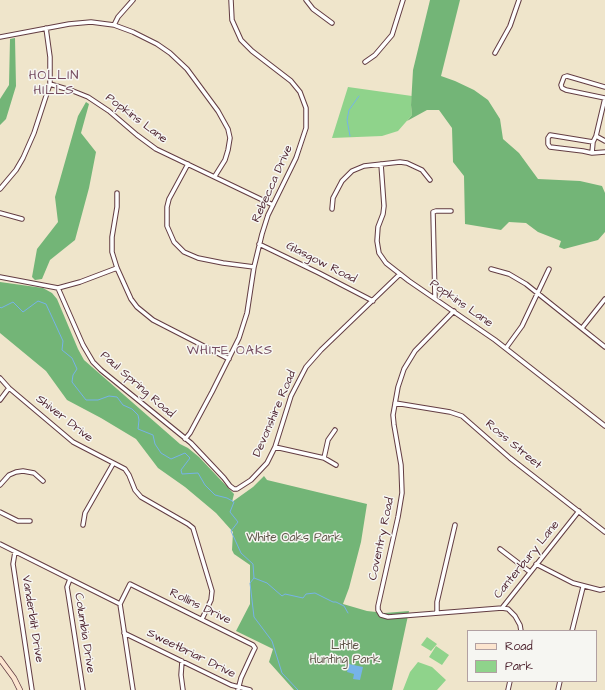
<!DOCTYPE html>
<style>
body{margin:0}
#map{position:relative;width:605px;height:690px;overflow:hidden;background:#efe5cb;font-family:"Architects Daughter",sans-serif}
canvas{display:block}
.legend{position:absolute;left:467px;top:630px;width:130px;height:52px;box-sizing:border-box;background:#f6f6f2;border:1px solid #b1a0a2;margin:0;padding:5px 7px;list-style:none;font-size:12px;color:#4a1f2b}
.legend li{display:flex;align-items:center;gap:8px;height:20px}
.legend b{width:20px;border:1px solid #b1a0a2}
</style>
<div id="map">
<canvas width="605" height="690"></canvas>
<ul class="legend">
<li><b style="height:5px;background:#fce5cf"></b>Road</li>
<li><b style="height:11px;background:#8fd38b"></b>Park</li>
</ul>
</div>
<script>
const ctx = document.querySelector('canvas').getContext('2d');
ctx.lineJoin = 'round';
function fill(path, color) {
  ctx.fillStyle = color;
  ctx.fill(path, 'evenodd');
}
function shape(rows) {
  const path = new Path2D();
  for (const r of rows) {
    path.moveTo(r[0], r[1]);
    for (let i = 2; i < r.length; i += 2) path.lineTo(r[i], r[i + 1]);
  }
  return path;
}
function trace(path, color, width, dash) {
  ctx.strokeStyle = color;
  ctx.lineWidth = width;
  ctx.lineCap = dash ? 'butt' : 'round';
  ctx.setLineDash(dash || []);
  ctx.stroke(path);
}
function drawText(font, color, halo, rows, align = 'center') {
  ctx.font = font + ' "Architects Daughter",sans-serif';
  ctx.lineWidth = 3;
  ctx.setLineDash([]);
  ctx.textBaseline = 'middle';
  ctx.strokeStyle = halo;
  ctx.fillStyle = color;
  for (const [text, x, y, turn = 0] of rows) {
    ctx.save();
    ctx.translate(x, y);
    ctx.rotate((+turn || 0) * Math.PI / 180);
    ctx.textAlign = isNaN(turn) ? turn : align;
    if (halo) ctx.strokeText(text, 0, 0);
    ctx.fillText(text, 0, 0);
    ctx.restore();
  }
}
const green = shape([
 [348,87,412,96,411,105,412,115,398,131,382,136,332,138],
 [427,637,437,644,431,651,421,645],
 [436,646,449,655,442,665,429,657],
 [418,662,432,667,446,680,437,690,403,690,410,672]
]);
const forest = shape([
 [430,0,460,0,441,76,455,81,474,90,488,100,500,119,503,139,519,153,538,179,580,181,602,186,605,193,605,232,598,240,564,249,559,247,561,241,538,232,526,223,509,222,501,230,465,224,464,176,453,162,452,128,439,110,427,110,407,121,412,115,411,105,413,70],
 [15,38,16,86,6,119,0,125,0,99,9,85,10,39],
 [86,102,89,104,81,133,96,152,89,188,75,240,50,260,42,279,35,280,32,277,37,249,58,222,55,197,78,116],
 [0,282,43,288,52,293,57,299,78,349,84,360,180,444,188,448,199,457,234,494,232,502,253,487,264,476,267,480,367,504,361,542,349,588,343,604,367,611,385,613,409,611,392,690,294,690,269,662,273,649,236,631,250,604,250,565,234,554,232,550,233,532,216,513,185,487,158,468,136,439,101,418,67,400,46,371,0,333]
]);
const water = shape([
 [349,664,363,667,360,680,353,679,354,674,347,672]
]);
const stream = shape([
 [350,136,347,120,349,110,359,96],
 [0,307,1,308,13,302,23,312,38,301,46,304,63,341,62,350,72,358,77,369,73,375,72,382,86,400,98,400,109,396,117,397,123,405,132,409,138,415,139,420,138,429,153,435,155,444,161,453,171,459,185,453,190,458,181,470,182,474,198,473,205,485,215,495,227,498,234,502,230,512,238,522,231,531,241,553,253,564,254,578,250,583,254,617,272,641,282,673,298,690],
 [254,578,267,583,282,596,285,594,303,598,306,594,315,593,333,602,336,602,344,606,348,613]
]);
const street = shape([
 [306,0,313,9,332,23],
 [114,25,118,17,133,0],
 [0,37,69,24,91,22,114,25,133,32,157,44,170,53,187,69,218,111,228,129,230,138,228,150,225,160,215,176],
 [495,53,510,26,519,0],
 [365,62,375,55,392,35,403,0],
 [50,84,73,91,88,97,109,111,137,135,156,149,273,205],
 [605,98,566,90,562,88,561,85,564,77,567,76,605,87],
 [605,98,596,136,605,141],
 [593,142,550,135,548,138,548,144,550,147,583,151,592,153,605,152],
 [592,153,593,142,596,136],
 [188,164,169,199,167,207,167,226,174,242,184,252,198,258,223,263,254,267],
 [381,164,384,206,383,214,378,227,377,241,379,253,386,263,409,281,495,340,605,426],
 [0,189,16,170,23,158,34,133,50,84,50,57,46,28],
 [117,193,117,207,112,237,112,252,117,268,131,299,137,307,153,320,229,359],
 [332,209,333,198,342,181,352,171,364,166,400,162,407,163,422,170,430,180],
 [0,213,22,219],
 [259,244,319,273,373,301],
 [491,269,509,274,526,284,605,347],
 [0,277,58,288,83,345,93,362,101,370,191,443,224,478,230,486,234,489,237,489,251,480,267,463,275,447,291,396,306,367,321,350,400,274],
 [58,288,80,282,117,268],
 [435,298,433,212,436,211,451,211],
 [454,311,415,351,404,369,398,387,393,415,394,425,401,465,402,493,398,517,378,606,378,610,381,615,388,617,502,608,508,609,515,616,520,625,521,631],
 [582,328,605,299],
 [506,348,522,326,549,269],
 [0,378,9,388,73,442,125,469,129,475,135,490,141,497,188,524,193,528,212,591,211,600,202,619],
 [0,400,9,388],
 [395,403,450,412,462,416,510,458,605,532],
 [185,439,190,433,212,392,239,338,247,313,254,267,262,234,268,215,296,158,306,128,306,108,300,92,291,81,252,51,241,40,232,20,231,0],
 [275,447,324,458,336,465],
 [324,458,328,440,335,430],
 [0,485,9,475,16,472,23,471,34,473,43,481],
 [0,512,18,521,30,521],
 [83,525,85,513,113,464],
 [0,544,120,604],
 [500,549,530,572],
 [15,552,13,564,32,690],
 [536,564,573,583,600,590,605,589],
 [70,579,67,587,68,593,83,690],
 [502,608,579,511],
 [437,613,437,602,455,525],
 [572,631,583,587],
 [124,633,231,685,250,690],
 [182,661,181,675,183,690],
 [133,690,120,604,130,584,253,645,255,648,253,652,241,678,238,690],
 [508,690,510,681],
 [558,690,560,681]
]);
const secondary = shape([
 [0,659,14,678,20,690]
]);
const streetNames = [
 ["Popkins Lane",136,119,37],
 ["Rebecca Drive",273,184,-66],
 ["Glasgow Road",321,263,27],
 ["Popkins Lane",461,304,35],
 ["Paul Spring Road",137,385,41],
 ["Devonshire Road",275,414,-67],
 ["Shiver Drive",64,419,38],
 ["Ross Street",513,445,40],
 ["Coventry Road",382,539,-78],
 ["Canterbury Lane",527,560,-51],
 ["Rollins Drive",200,607,26],
 ["Vanderbilt Drive",32,619,81],
 ["Columbia Drive",84,633,81],
 ["Sweetbriar Drive",191,654,26]
];
const parkNames = [
 ["White Oaks Park",294,538],
 ["Little",345,646],
 ["Hunting Park",345,660]
];
const neighbourhoodNames = [
 ["HOLLIN",54,76],
 ["HILLS",54,91],
 ["WHITE OAKS",230,351]
];
fill(green, '#8fd38b');
fill(forest, '#73b577');
fill(water, '#76b3e8');
trace(stream, '#76b3e8', 1);
trace(street, '#633d43', 5.5);
trace(secondary, '#633d43', 6);
trace(street, '#fff', 3.5);
trace(secondary, '#fce5cf', 4.5);
drawText('12px', '#4a1f2b', '#f6f6f2', streetNames);
drawText('12px', '#5f5548', '#f6f6f2', parkNames);
ctx.letterSpacing = '1px';
drawText('13px', '#764d60', '#f6f6f2', neighbourhoodNames);
ctx.letterSpacing = '0px';
</script>
